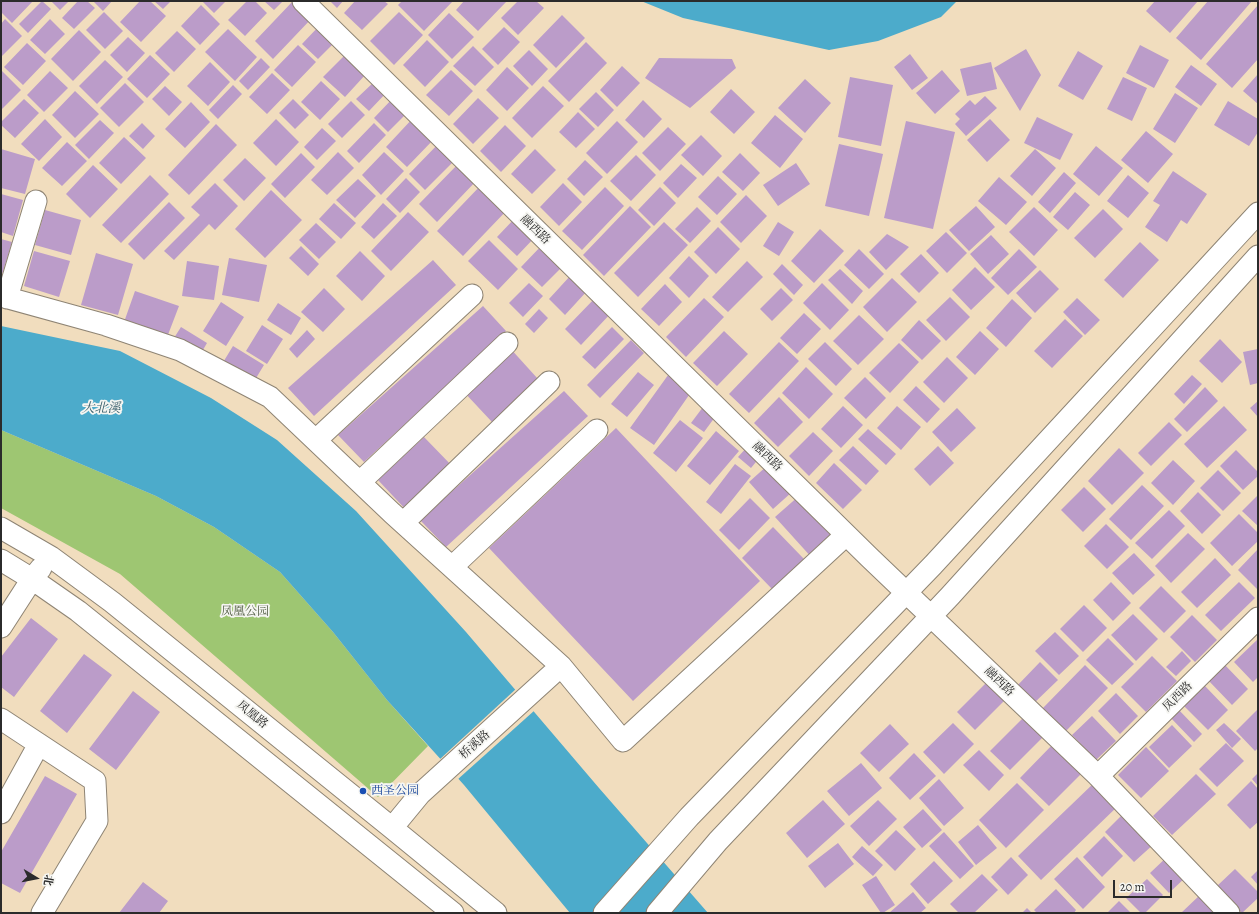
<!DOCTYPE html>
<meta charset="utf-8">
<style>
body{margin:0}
#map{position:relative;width:1259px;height:914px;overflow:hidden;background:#f1ddbe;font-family:Alegreya,"Noto Serif SC",serif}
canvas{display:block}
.frame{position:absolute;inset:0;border:2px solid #2b2b2b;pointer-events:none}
.north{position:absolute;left:16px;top:858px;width:40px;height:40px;-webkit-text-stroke:3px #f6f6f2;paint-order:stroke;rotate:100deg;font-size:11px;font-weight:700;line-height:16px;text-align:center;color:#2b2b2b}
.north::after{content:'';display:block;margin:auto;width:14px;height:18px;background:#2b2b2b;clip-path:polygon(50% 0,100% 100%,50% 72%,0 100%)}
.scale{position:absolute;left:1113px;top:880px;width:59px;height:18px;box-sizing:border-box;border:2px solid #2b2b2b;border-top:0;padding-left:5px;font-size:12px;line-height:14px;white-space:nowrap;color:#2b2b2b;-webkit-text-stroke:3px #f6f6f2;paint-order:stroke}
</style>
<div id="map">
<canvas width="1259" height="914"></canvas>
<div class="frame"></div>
<div class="north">北</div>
<div class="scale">20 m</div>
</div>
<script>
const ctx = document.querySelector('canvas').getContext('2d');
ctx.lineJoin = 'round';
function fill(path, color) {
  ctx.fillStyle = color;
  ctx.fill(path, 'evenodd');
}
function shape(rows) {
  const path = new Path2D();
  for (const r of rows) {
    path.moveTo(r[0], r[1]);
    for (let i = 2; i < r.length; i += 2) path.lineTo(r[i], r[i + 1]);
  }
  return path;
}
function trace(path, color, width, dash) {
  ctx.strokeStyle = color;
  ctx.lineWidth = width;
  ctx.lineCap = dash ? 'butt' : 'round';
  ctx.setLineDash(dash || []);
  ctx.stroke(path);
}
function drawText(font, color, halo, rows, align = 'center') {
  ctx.font = font + ' Alegreya,"Noto Serif SC",serif';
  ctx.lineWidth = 3.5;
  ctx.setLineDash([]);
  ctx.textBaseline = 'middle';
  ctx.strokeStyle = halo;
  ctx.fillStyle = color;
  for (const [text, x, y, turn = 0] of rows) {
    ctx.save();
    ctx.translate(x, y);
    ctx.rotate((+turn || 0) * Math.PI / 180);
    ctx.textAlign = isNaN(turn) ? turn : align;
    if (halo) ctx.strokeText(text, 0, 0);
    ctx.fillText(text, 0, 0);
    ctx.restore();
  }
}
const green = shape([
 [1,430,156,496,214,527,280,572,333,632,387,700,428,746,378,797,120,574,1,508]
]);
const water = shape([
 [641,1,957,1,941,17,878,41,829,50,683,18],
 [1,326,120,351,211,398,277,440,356,511,466,632,599,788,708,913,570,913,464,785,387,700,333,632,280,572,214,527,156,496,1,430]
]);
const pier = shape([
 [517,688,535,710,457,780,439,760]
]);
const building = shape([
 [1,1,33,1,12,23,1,12],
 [42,1,51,9,28,33,19,24],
 [51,1,69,1,60,10],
 [78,1,87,1,95,8,74,29,62,18],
 [93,1,112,1,103,11],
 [140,1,150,1,166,16,141,42,120,22],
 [154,1,171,1,163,9],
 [202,1,226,1,214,13],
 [247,1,255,1,267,13,245,36,228,20],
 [264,1,283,1,274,10],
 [293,1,313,17,273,59,255,41],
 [330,1,343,1,337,8],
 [355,1,384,1,388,4,362,30,344,13],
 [402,1,453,1,424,31,398,5],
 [464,1,507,1,478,31,456,10],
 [518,1,536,1,544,8,518,35,501,18],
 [1155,1,1198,1,1170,33,1146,11],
 [1208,1,1252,1,1201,60,1176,38],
 [201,5,220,24,200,45,181,26],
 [1258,5,1258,59,1232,88,1206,64],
 [104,12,123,31,105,49,86,30],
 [399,12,423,35,394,65,370,41],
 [449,13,474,37,452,59,428,35],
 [562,15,585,38,556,68,533,45],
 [5,19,22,36,1,57,1,24],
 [50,19,65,34,45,54,30,40],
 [320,25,336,41,318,59,302,44],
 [504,27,520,42,498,65,482,49],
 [228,29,257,57,235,81,205,52],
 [79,30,101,52,73,81,51,59],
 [177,31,196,49,174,72,155,53],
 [128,37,145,53,127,72,110,55],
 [427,40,449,62,425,87,403,65],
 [586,42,607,63,569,102,548,81],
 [27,43,46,61,23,85,4,67],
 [298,45,316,62,292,87,274,70],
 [1140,45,1169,60,1154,88,1126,73],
 [473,46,494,67,475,86,453,66],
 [1026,49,1041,75,1020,111,994,68],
 [529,50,548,69,532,86,513,66],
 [1078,51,1103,66,1083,100,1058,86],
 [346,54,366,74,345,97,323,77],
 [910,54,928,78,912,90,894,67],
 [150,55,170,74,147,98,127,79],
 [261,58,270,67,248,90,239,81],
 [659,58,732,59,736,68,690,108,645,78],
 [105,60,123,77,97,104,79,86],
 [210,62,230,82,208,106,187,86],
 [991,62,997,89,967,96,960,69],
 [1191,65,1217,84,1201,106,1175,87],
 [622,66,640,83,617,107,600,90],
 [507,67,529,88,507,111,486,90],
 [1,70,21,90,1,110],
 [451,70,473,91,449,116,426,95],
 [942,70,960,91,935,114,916,93],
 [50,71,68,88,44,112,27,95],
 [272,73,290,90,267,114,249,97],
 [1258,74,1258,104,1243,91],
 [850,77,893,85,881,146,838,137],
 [1123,77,1147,88,1132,121,1107,109],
 [805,79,831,103,805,133,778,108],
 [321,81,340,99,320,120,301,102],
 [375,81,387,92,369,111,356,99],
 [125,83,144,102,119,127,100,108],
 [233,85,242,94,218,119,209,110],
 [165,86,182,102,169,116,152,99],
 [543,86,564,106,532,138,512,118],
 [731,89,755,112,734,134,710,112],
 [75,91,99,114,75,138,52,115],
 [596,92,614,110,598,127,579,109],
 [1175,93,1198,108,1175,143,1153,129],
 [985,96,997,108,966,136,955,124,960,119,955,114,970,100,975,105],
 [394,97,409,111,388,132,374,118],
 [478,98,499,118,473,144,453,124],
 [24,99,39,113,15,138,1,125,1,122],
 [293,99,309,115,295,129,279,113],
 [643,100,662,119,644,138,625,120],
 [351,101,365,115,342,138,328,124],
 [1228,101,1258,119,1258,132,1249,146,1214,125],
 [191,102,210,122,185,148,165,129],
 [578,112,595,129,576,148,559,132],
 [775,115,803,139,780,168,751,143],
 [414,117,435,138,407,167,386,147],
 [1037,117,1073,134,1060,160,1024,143],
 [45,119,62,137,39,161,21,144],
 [276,119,299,142,276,166,253,143],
 [990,119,1010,140,987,162,967,140],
 [100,120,114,133,89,159,75,145],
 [617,121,638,142,607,174,586,153],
 [906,121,955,132,933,229,884,218],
 [142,123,155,136,143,149,129,136],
 [374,123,386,135,359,163,347,151],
 [216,124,237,145,189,195,168,175],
 [505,125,526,146,501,172,480,151],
 [668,127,686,144,660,171,642,153],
 [322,128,336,141,317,160,304,147],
 [1146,131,1173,154,1148,183,1121,160],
 [701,135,722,156,703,176,681,155],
 [124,137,146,158,121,184,99,163],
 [442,140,459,156,425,190,409,174],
 [67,142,87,161,62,186,42,168],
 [839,144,883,154,869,216,825,206],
 [1096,146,1123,168,1099,196,1073,174],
 [1,149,35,159,25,194,1,188],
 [535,149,556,170,532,194,511,174],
 [1035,149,1056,168,1032,196,1010,176],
 [338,152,354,168,327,195,311,180],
 [384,152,404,171,381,195,362,175],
 [301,153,315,167,285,198,271,184],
 [740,153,760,173,743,191,722,172],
 [636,155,656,175,631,201,610,181],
 [245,158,266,178,244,201,223,180],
 [585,160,603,177,584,196,567,179],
 [460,162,478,179,437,222,419,204],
 [796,163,810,184,778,206,763,185],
 [681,164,697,178,678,198,663,183],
 [93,165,118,189,90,218,66,194],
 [1173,171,1207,194,1187,224,1181,220,1167,242,1145,227,1160,205,1153,201],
 [1064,172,1076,183,1050,213,1038,202],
 [150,175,169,194,121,243,102,225],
 [1128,175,1149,193,1128,218,1107,201],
 [718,176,737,194,717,215,698,197],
 [999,177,1027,202,1006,225,978,201],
 [406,178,420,192,400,213,386,199],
 [358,179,376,196,355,218,336,200],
 [215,183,238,206,215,230,209,224,174,260,164,251,200,215,191,207],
 [483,183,509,208,463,256,437,231],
 [563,183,582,202,559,226,540,207],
 [605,187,624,206,582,250,562,231],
 [660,187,676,203,654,226,638,210],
 [271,190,302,220,265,258,235,229],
 [1075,192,1090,205,1068,230,1053,217],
 [1,194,23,200,13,236,1,232],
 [746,195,767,216,741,243,720,222],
 [169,202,185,218,144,260,128,244],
 [334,203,356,223,341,239,319,219],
 [383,203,397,216,374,239,361,227],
 [630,206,651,227,604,276,583,255],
 [976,206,995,227,969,251,949,230],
 [697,207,711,221,690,243,675,229],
 [1034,207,1058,230,1034,256,1009,232],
 [1103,209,1123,229,1095,258,1074,238],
 [45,210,81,220,71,255,35,245],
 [408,212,429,232,391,271,371,251],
 [516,217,536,236,517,256,497,237],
 [664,222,688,245,638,297,614,273],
 [778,222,794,232,779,256,763,246],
 [316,223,336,242,319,259,299,240],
 [718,227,740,249,716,274,694,252],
 [820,229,844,251,814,283,791,261],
 [946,232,967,253,947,273,926,251],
 [887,234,909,247,886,270,869,252],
 [991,235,1009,254,988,274,970,254],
 [1,239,12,242,1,278],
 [489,240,518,269,498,290,468,261],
 [1140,242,1159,260,1123,298,1104,280],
 [544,243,565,264,542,287,521,267],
 [301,246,319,264,308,276,289,258],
 [859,249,884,274,869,289,844,265],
 [1019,249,1037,267,1008,295,991,278],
 [34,251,70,261,59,297,24,286],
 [360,251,385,276,362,301,336,276],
 [96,253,133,264,118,315,81,305],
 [921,254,939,273,919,293,900,274],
 [689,256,709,276,689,298,669,278],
 [229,258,267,265,259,302,222,295],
 [433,260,456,285,314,416,288,388],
 [187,261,219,266,214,300,182,296],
 [747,261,763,277,728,312,712,297],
 [782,264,803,285,794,295,773,274],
 [975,267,995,287,971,310,952,290],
 [840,269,863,291,852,304,828,280],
 [1040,270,1059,289,1035,313,1016,293],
 [571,275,587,291,565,315,549,299],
 [892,278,917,302,887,332,863,307],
 [529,283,543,296,523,317,509,303],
 [822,283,849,310,830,330,803,303],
 [665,284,682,302,659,326,641,309],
 [324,288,345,309,323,332,301,312],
 [781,288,793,300,772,321,760,309],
 [135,291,179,306,166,340,123,325],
 [597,296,613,311,581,345,565,329],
 [950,297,970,317,946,341,926,320],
 [704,298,724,317,686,357,666,337],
 [1077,298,1100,320,1085,335,1063,312],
 [1012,299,1032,318,1006,347,986,328],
 [221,302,244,317,226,346,203,331],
 [278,303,301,318,291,335,267,320],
 [483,306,506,331,364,462,338,435],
 [539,309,548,318,534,333,525,324],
 [804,313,821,329,797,354,780,338],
 [859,315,884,339,858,365,833,341],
 [1065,319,1083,336,1052,368,1034,351],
 [919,320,941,341,922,360,901,340],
 [262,325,283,339,267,364,246,351],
 [181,327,207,343,200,355,174,338],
 [612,327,624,339,595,369,582,357],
 [307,330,315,339,297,358,289,349],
 [724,331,748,354,717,386,693,363],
 [980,331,999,349,975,375,956,357],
 [1220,339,1242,362,1222,383,1199,361],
 [631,340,644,353,600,398,587,385],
 [779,342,799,361,749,413,729,394],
 [825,342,852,369,836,386,808,359],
 [899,343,919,362,890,393,869,373],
 [233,346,264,365,253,383,222,364],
 [509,347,538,379,492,422,463,391],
 [1258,349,1258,383,1250,385,1243,352],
 [947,357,968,378,944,403,923,382],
 [806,367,833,394,809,419,782,393],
 [671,371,694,388,654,445,630,428],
 [638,372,654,385,627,417,611,404],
 [1192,375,1202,384,1184,404,1174,394],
 [865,377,886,398,866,419,844,398],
 [916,386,940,409,927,423,903,400],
 [1205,387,1218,401,1187,432,1174,419],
 [564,391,588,416,446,547,420,520],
 [779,397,803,422,778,447,754,423],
 [1258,401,1258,417,1250,408],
 [706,403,718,413,704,432,691,423],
 [843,406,863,425,841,448,821,429],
 [897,406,921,427,901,450,877,428],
 [1224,406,1247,430,1207,468,1184,444],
 [957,408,976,428,951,452,932,432],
 [680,420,703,438,676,472,653,453],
 [1169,422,1182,435,1151,466,1138,453],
 [616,428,760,581,633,701,489,548],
 [868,429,896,454,886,465,858,439],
 [716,431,739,451,710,485,687,466],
 [813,432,833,451,809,476,789,456],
 [424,437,454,468,408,512,378,480],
 [748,446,760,457,751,468,738,457],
 [853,446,879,471,866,485,839,460],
 [938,446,954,463,930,486,914,469],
 [1119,448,1144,473,1112,505,1088,481],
 [1236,450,1258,472,1258,476,1243,490,1220,466],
 [1173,460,1195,481,1173,505,1151,483],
 [834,463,862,490,843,509,816,483],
 [735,464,751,476,721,514,706,502],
 [768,465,792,492,773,509,749,482],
 [1218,470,1241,493,1223,511,1200,488],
 [1142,485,1164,506,1131,540,1109,519],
 [1084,487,1106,509,1083,532,1061,510],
 [1198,492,1221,515,1202,534,1180,511],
 [800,495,837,537,813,559,775,517],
 [1258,495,1258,526,1242,511],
 [750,498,770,518,739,550,719,530],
 [1169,510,1185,526,1152,559,1135,543],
 [1239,514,1258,533,1258,541,1232,566,1210,543],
 [1106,524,1129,547,1107,569,1084,546],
 [773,527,804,559,773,590,742,558],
 [1188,533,1205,549,1171,583,1155,566],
 [1258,549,1258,590,1238,570],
 [1134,553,1155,575,1133,595,1112,573],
 [1215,558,1231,575,1197,608,1181,592],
 [1111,582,1131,603,1113,621,1093,600],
 [1239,582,1255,598,1221,631,1205,615],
 [1161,586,1186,611,1164,633,1139,608],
 [1084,605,1107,628,1083,652,1060,629],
 [1133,614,1158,639,1136,661,1111,635],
 [1192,615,1217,640,1195,662,1170,637],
 [31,618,58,639,14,697,1,687,1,657],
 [1055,632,1079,656,1059,675,1035,651],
 [1108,638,1134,664,1112,685,1086,660],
 [1258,639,1258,677,1253,682,1234,662],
 [1182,651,1191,661,1176,676,1166,667],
 [84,654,112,675,67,733,40,711],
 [1152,656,1177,681,1146,712,1121,687],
 [1040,662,1058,680,1032,705,1015,688],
 [1224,664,1248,689,1232,705,1208,680],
 [1085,665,1108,688,1065,732,1042,709],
 [986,683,1004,701,975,730,957,712],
 [1205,686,1228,710,1208,730,1184,706],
 [133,691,160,712,116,770,89,749],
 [1116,693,1138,716,1120,734,1098,711],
 [1178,709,1202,734,1194,742,1170,717],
 [1258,709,1258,748,1255,751,1236,731],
 [1092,716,1116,741,1096,760,1072,735],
 [1024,717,1043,737,1010,770,990,751],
 [953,723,974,744,944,774,923,752],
 [1224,723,1241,739,1232,748,1216,730],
 [890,724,909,744,879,772,860,753],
 [1172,725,1192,746,1169,768,1149,747],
 [1055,742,1084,771,1049,806,1020,778],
 [1226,743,1244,761,1217,787,1199,769],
 [1146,747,1169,771,1141,798,1118,775],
 [979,750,1004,775,989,791,963,765],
 [914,753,936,776,910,800,889,778],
 [861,763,882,788,849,816,827,791],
 [1258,773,1258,786,1252,779],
 [1196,774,1216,794,1172,835,1153,816],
 [45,776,77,794,20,893,1,883,1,852],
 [939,779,964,808,944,826,919,798],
 [1251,781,1258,789,1258,822,1250,829,1227,805],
 [1095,782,1118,806,1041,880,1018,856],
 [1017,783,1044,810,1006,848,979,820],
 [823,800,845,824,807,858,786,833],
 [878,800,897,819,869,846,850,826],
 [923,809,942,830,922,848,903,827],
 [1125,812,1155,843,1134,862,1105,832],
 [978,825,997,848,976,865,958,842],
 [896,830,916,849,895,871,875,851],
 [944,832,974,866,960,879,929,846],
 [1104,836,1123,856,1102,877,1083,857],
 [838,843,854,864,825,888,808,866],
 [862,846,883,865,873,876,852,857],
 [1169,855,1188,875,1169,893,1150,873],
 [1011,857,1028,875,1008,895,991,877],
 [1077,857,1105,887,1083,909,1054,879],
 [934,861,953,881,928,904,910,884],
 [1235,869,1258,892,1258,898,1242,913,1217,886],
 [1258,870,1258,885,1251,877],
 [982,874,998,890,974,913,959,913,950,904],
 [876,876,895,905,883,913,881,913,862,885],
 [1147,879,1163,895,1145,913,1141,913,1126,898],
 [143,882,168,901,159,913,119,913],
 [1056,889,1076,910,1074,913,1037,913,1034,910],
 [913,892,926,908,920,913,889,913],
 [1201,894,1219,913,1181,913],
 [1119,901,1131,913,1107,913],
 [1027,908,1032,913,1022,913]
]);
const minor = shape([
 [303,1,869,557,1098,776,1229,913],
 [1,296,106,325,180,350,270,397,392,513,561,666,623,741,846,535],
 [7,298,36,201],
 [316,440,472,295],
 [360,482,507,343],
 [403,523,549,382],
 [1,528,51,557,112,602,392,828,496,913],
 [1,560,32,579,78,611,453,913],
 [452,567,597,430],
 [1,627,32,579,41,568],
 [1,719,95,781,97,821,42,913],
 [1098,776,1258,618],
 [1,813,39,744],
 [392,828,420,794,561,666],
 [604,913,689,817,933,565,1258,213],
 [657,913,718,841,950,596,1258,256]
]);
const markers = [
 [363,791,4,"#1a4fb4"]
];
const streetNames = [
 ["融西路",535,230,44],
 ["融西路",767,457,44],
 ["融西路",999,682,44],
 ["凤西路",1178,697,-45],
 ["凤凰路",252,715,39],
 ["桥溪路",475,745,-42]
];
const parkNames = [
 ["凤凰公园",245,612]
];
const transitNames = [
 ["西圣公园",371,791]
];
const waterNames = [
 ["大北溪",101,409]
];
fill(green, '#9ec672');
fill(water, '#4cabcb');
fill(pier, '#f1ddbe');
fill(building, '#bb9cc9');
trace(minor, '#8e8474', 23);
trace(minor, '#fff', 21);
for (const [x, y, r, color] of markers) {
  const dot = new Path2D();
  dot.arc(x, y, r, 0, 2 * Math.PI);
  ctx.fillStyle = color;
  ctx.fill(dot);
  trace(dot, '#f6f6f2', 1.5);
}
drawText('12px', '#2b2b2b', '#f6f6f2', streetNames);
drawText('12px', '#4e5a40', '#f6f6f2', parkNames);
drawText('12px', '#164399', '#f6f6f2', transitNames, 'left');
drawText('italic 13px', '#385e6b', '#f6f6f2', waterNames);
</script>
